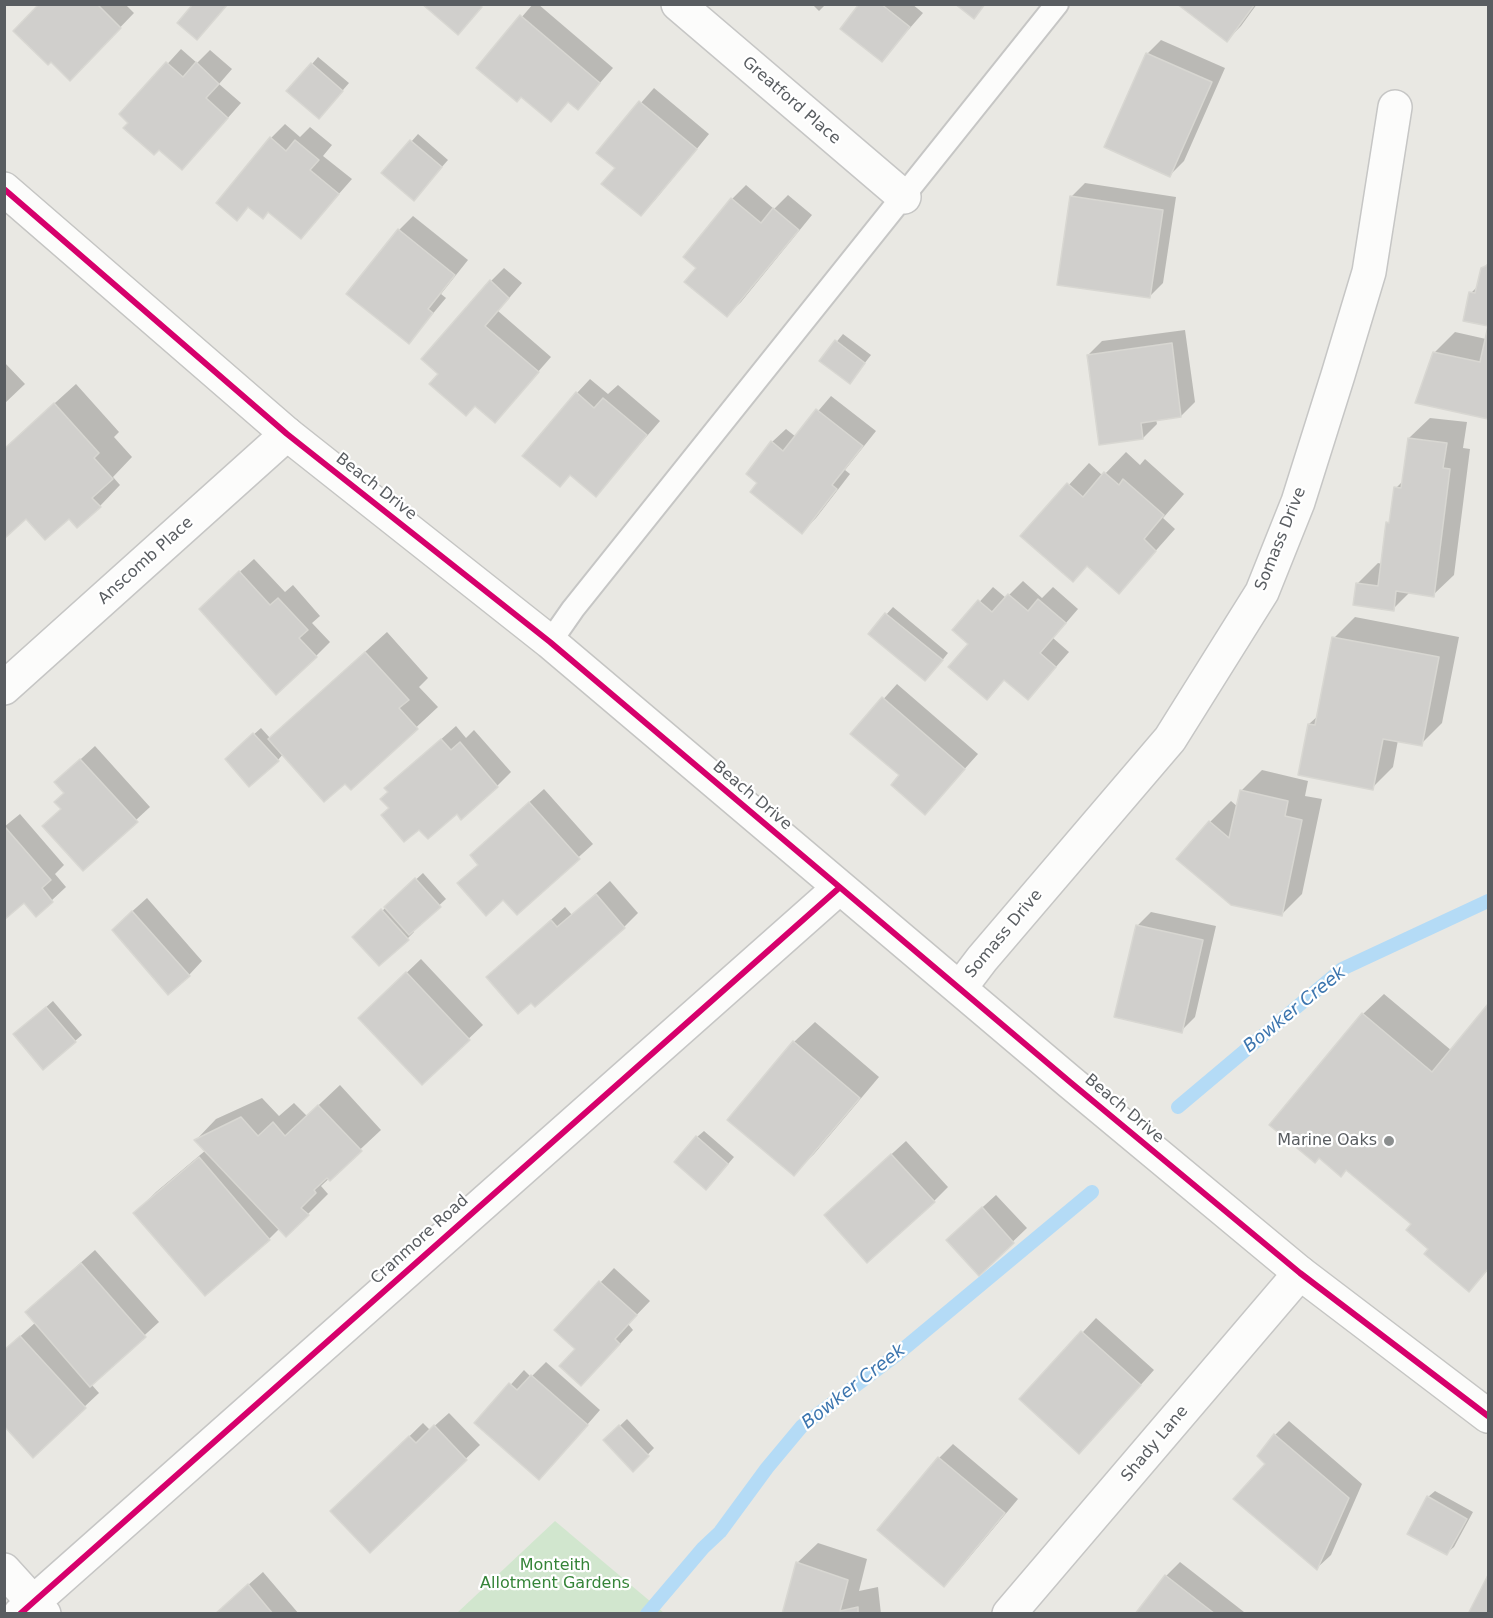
<!DOCTYPE html>
<style>
body{margin:0}
#map{position:relative;width:1493px;height:1618px;overflow:hidden;background:#e9e8e3;font-family:"DejaVu Sans",sans-serif}
canvas{display:block}
.frame{position:absolute;inset:0;border:6px solid #595d61;pointer-events:none}
</style>
<div id="map">
<canvas width="1493" height="1618"></canvas>
<div class="frame"></div>
</div>
<script>
const ctx = document.querySelector('canvas').getContext('2d');
ctx.lineJoin = 'round';
function fill(path, color) {
  ctx.fillStyle = color;
  ctx.fill(path, 'evenodd');
}
function shape(rows) {
  const path = new Path2D();
  for (const r of rows) {
    path.moveTo(r[0], r[1]);
    for (let i = 2; i < r.length; i += 2) path.lineTo(r[i], r[i + 1]);
  }
  return path;
}
function trace(path, color, width, dash) {
  ctx.strokeStyle = color;
  ctx.lineWidth = width;
  ctx.lineCap = dash ? 'butt' : 'round';
  ctx.setLineDash(dash || []);
  ctx.stroke(path);
}
function drawText(font, color, halo, rows, align = 'center') {
  ctx.font = font + ' "DejaVu Sans",sans-serif';
  ctx.lineWidth = 4.5;
  ctx.setLineDash([]);
  ctx.textBaseline = 'middle';
  ctx.strokeStyle = halo;
  ctx.fillStyle = color;
  for (const [text, x, y, turn = 0] of rows) {
    ctx.save();
    ctx.translate(x, y);
    ctx.rotate((+turn || 0) * Math.PI / 180);
    ctx.textAlign = isNaN(turn) ? turn : align;
    if (halo) ctx.strokeText(text, 0, 0);
    ctx.fillText(text, 0, 0);
    ctx.restore();
  }
}
const green = shape([
 [555,1521,664,1613,457,1613]
]);
const shadow = shape([
 [41,4,125,4,134,13,84,65],
 [533,4,538,4,613,68,578,108,569,101,521,96,478,68],
 [812,4,826,4,819,11],
 [861,4,912,4,923,13,882,60],
 [1180,4,1257,4,1241,26,1227,40],
 [1161,40,1225,68,1184,161,1170,175,1147,54],
 [181,49,197,63,210,50,232,69,219,84,241,103,196,154,122,114],
 [318,57,349,83,325,111,289,91],
 [654,88,709,134,655,200,641,214,617,167,598,152],
 [285,124,300,137,310,127,332,145,323,156,352,179,301,237,269,211,249,206,237,219,218,203,271,138],
 [418,134,448,160,420,192,384,173],
 [1085,183,1176,197,1163,283,1149,297,1071,197],
 [746,185,774,209,788,195,812,215,741,302,727,315,698,268,732,199],
 [413,216,468,260,441,294,446,298,409,342,399,230],
 [1488,263,1488,324,1465,320,1471,293,1479,285,1483,269],
 [504,268,522,283,498,311,551,357,495,421,440,374,491,281],
 [1488,329,1488,417,1417,402,1434,353,1455,332,1486,339],
 [1185,330,1195,402,1181,416,1156,419,1157,424,1143,438,1088,355,1102,341],
 [843,334,871,355,850,382,821,361],
 [4,362,25,384,4,404],
 [590,379,608,394,618,385,660,421,596,495,571,474,577,393],
 [76,384,119,432,114,437,132,457,113,477,120,485,100,506,69,516,26,517,4,537,4,449],
 [831,396,876,431,845,470,850,474,816,518,802,532,759,483,772,442,786,429,796,437],
 [1430,418,1467,422,1463,448,1470,449,1454,575,1433,595,1410,592,1393,609,1357,584,1378,563,1382,564,1388,523,1391,519,1396,488,1404,480,1409,438],
 [1126,452,1140,465,1145,459,1184,494,1163,518,1175,529,1119,592,1088,565,1022,536,1089,463,1103,476],
 [254,559,285,592,293,585,320,616,312,623,330,642,316,656,214,595],
 [1023,581,1042,598,1053,587,1078,609,1053,638,1069,652,1041,684,1005,679,987,698,971,644,954,630,993,587,1006,598],
 [893,607,948,653,932,673,870,633],
 [1355,617,1459,637,1442,723,1421,744,1398,740,1393,767,1372,788,1309,724,1319,715,1334,638],
 [387,632,428,678,419,687,438,707,351,788,345,782,283,754,278,760,233,753,261,728,270,738],
 [897,684,978,754,925,813,901,775,853,733],
 [456,726,466,738,474,730,511,772,497,786,457,812,391,808,389,792,386,788],
 [95,746,150,807,83,869,62,808,70,769],
 [1262,770,1308,781,1305,796,1322,799,1302,894,1282,914,1210,822,1231,801,1238,807,1241,791],
 [544,789,593,844,517,913,479,864,486,841],
 [20,814,64,865,55,874,66,887,36,915,25,901,4,918,4,827],
 [423,873,446,899,412,930,414,932,407,939,354,937],
 [610,881,638,913,624,927,488,977,565,907,572,915],
 [147,898,202,961,189,975,127,916],
 [1151,912,1216,926,1195,1017,1181,1031,1137,926],
 [421,959,483,1025,422,1083,374,1004],
 [1384,994,1452,1051,1488,1006,1488,1270,1469,1290,1430,1249,1413,1224,1363,1014],
 [53,1001,82,1035,75,1041,22,1028],
 [815,1022,879,1077,814,1154,793,1174,794,1042],
 [340,1085,381,1130,321,1186,328,1194,308,1214,280,1228,269,1239,135,1213,156,1192,206,1150,196,1140,216,1119,262,1098,279,1116,294,1103,307,1116],
 [704,1131,734,1157,713,1182,697,1137],
 [906,1141,948,1187,934,1201,840,1201],
 [996,1195,1027,1228,979,1274,962,1226],
 [95,1250,159,1322,91,1384,99,1393,33,1455,4,1351,36,1322,41,1298],
 [614,1268,650,1301,628,1324,633,1330,595,1371,577,1349,556,1330],
 [1096,1318,1154,1370,1093,1438,1021,1399],
 [546,1362,600,1410,553,1464,476,1423,524,1370,531,1377],
 [449,1413,480,1445,370,1551,346,1498,423,1423,430,1430],
 [627,1419,654,1448,633,1470,605,1440],
 [1289,1421,1362,1484,1331,1555,1317,1568,1267,1464,1275,1435],
 [953,1444,1018,1499,958,1571,944,1585,939,1458],
 [1435,1491,1473,1512,1454,1547,1447,1553,1428,1497],
 [818,1543,867,1559,859,1591,878,1587,881,1614,783,1614,797,1563],
 [1180,1562,1244,1612,1243,1614,1137,1614,1166,1576],
 [263,1572,299,1614,215,1614]
]);
const stream = shape([
 [1178,1107,1342,969,1488,901],
 [647,1614,703,1548,720,1532,767,1468,802,1426,895,1356,1092,1192]
]);
const building = shape([
 [39,4,97,4,121,28,70,81,51,62,48,65,13,31,39,4],
 [193,4,228,4,197,40,177,23,193,4],
 [422,4,479,4,482,7,458,35,422,4],
 [859,4,881,4,910,27,882,62,840,29,859,4],
 [955,4,985,4,974,19,955,4],
 [1177,4,1255,4,1227,42,1177,4],
 [520,15,600,83,578,110,568,102,551,122,521,97,517,102,476,68,520,15],
 [1146,53,1212,82,1170,177,1104,147,1146,53],
 [166,62,183,77,196,62,219,84,206,98,228,118,182,170,159,150,154,155,123,128,128,123,119,114,166,62],
 [311,63,343,91,319,119,286,91,311,63],
 [639,101,697,149,641,216,601,184,615,168,596,153,639,101],
 [270,137,286,151,295,140,319,160,310,170,339,194,301,239,268,212,263,219,248,207,237,221,216,203,270,137],
 [410,140,442,167,414,201,381,173,410,140],
 [1070,196,1163,210,1150,298,1057,285,1070,196],
 [731,198,761,223,773,208,799,230,727,317,684,282,696,268,683,257,731,198],
 [398,229,455,275,428,309,433,313,409,344,346,294,398,229],
 [1488,265,1488,419,1415,403,1433,352,1480,362,1488,326,1463,321,1469,292,1475,293,1481,268,1488,265],
 [490,280,509,298,485,326,539,372,495,423,475,406,466,416,429,384,438,374,421,359,490,280],
 [835,340,865,363,850,384,819,361,835,340],
 [1172,343,1181,417,1141,423,1143,439,1099,445,1087,355,1172,343],
 [576,392,594,408,603,398,647,435,596,497,570,475,560,487,522,456,576,392],
 [54,403,99,453,94,458,113,479,92,498,101,507,77,528,69,519,45,540,26,519,4,539,4,449,54,403],
 [816,409,863,446,832,485,837,489,802,534,750,492,757,483,746,474,771,441,783,451,816,409],
 [1408,438,1447,443,1443,468,1450,469,1434,597,1396,591,1394,611,1353,605,1356,583,1378,586,1386,522,1389,523,1394,487,1401,488,1408,438],
 [1104,472,1119,485,1123,479,1164,515,1144,539,1156,551,1119,594,1087,566,1073,582,1020,536,1067,483,1083,497,1104,472],
 [239,571,270,605,278,598,308,630,299,638,317,657,276,695,199,609,239,571],
 [1008,594,1028,611,1038,599,1066,623,1040,653,1056,667,1028,700,1004,680,987,700,948,667,968,644,952,630,978,600,992,612,1008,594],
 [885,613,943,660,925,681,868,634,885,613],
 [1332,637,1439,657,1422,746,1383,739,1373,790,1298,775,1308,724,1315,725,1332,637],
 [365,652,409,700,399,708,418,729,351,790,345,784,324,802,268,739,365,652],
 [882,697,965,769,925,815,891,785,899,775,850,734,882,697],
 [253,733,279,761,249,787,225,759,253,733],
 [441,739,451,750,460,742,498,787,461,820,457,814,428,839,419,830,404,842,381,815,389,808,380,799,388,792,384,788,441,739],
 [80,759,138,822,83,871,42,826,61,809,54,802,64,793,54,782,80,759],
 [1240,790,1288,801,1285,816,1302,820,1282,916,1231,905,1176,859,1209,821,1229,838,1240,790],
 [529,802,580,859,517,915,503,900,486,916,457,883,478,865,470,855,529,802],
 [5,827,51,880,42,888,53,902,36,917,24,903,4,920,5,827],
 [415,878,441,907,409,935,384,907,415,878],
 [596,894,625,928,535,1007,531,1003,518,1014,486,977,551,920,557,927,596,894],
 [381,909,409,940,379,966,352,937,381,909],
 [132,911,190,976,168,995,112,930,132,911],
 [1136,925,1203,940,1182,1033,1114,1017,1136,925],
 [406,972,470,1040,422,1085,358,1018,406,972],
 [1488,1004,1488,1269,1469,1292,1424,1254,1428,1249,1406,1230,1411,1224,1346,1170,1341,1177,1319,1158,1315,1163,1269,1125,1362,1013,1432,1072,1488,1004],
 [46,1007,76,1042,43,1070,13,1034,46,1007],
 [793,1041,860,1098,794,1176,727,1120,793,1041],
 [318,1105,362,1151,330,1181,327,1178,314,1190,316,1193,301,1208,309,1215,286,1237,194,1140,241,1117,258,1136,273,1122,285,1136,318,1105],
 [696,1136,728,1164,706,1190,674,1162,696,1136],
 [891,1154,935,1202,867,1263,824,1215,891,1154],
 [199,1157,270,1240,205,1296,133,1213,199,1157],
 [982,1207,1014,1243,979,1276,946,1240,982,1207],
 [81,1263,146,1337,90,1387,25,1312,81,1263],
 [599,1281,637,1315,615,1339,620,1344,581,1386,559,1366,575,1349,554,1330,599,1281],
 [1081,1331,1141,1385,1079,1454,1019,1399,1081,1331],
 [20,1336,86,1408,33,1458,4,1426,4,1350,20,1336],
 [531,1375,588,1425,539,1480,474,1423,509,1383,517,1390,531,1375],
 [434,1425,467,1460,370,1553,330,1511,409,1436,416,1443,434,1425],
 [619,1425,649,1456,633,1472,603,1440,619,1425],
 [1274,1434,1349,1498,1317,1570,1233,1499,1265,1464,1257,1456,1274,1434],
 [938,1457,1005,1513,944,1587,877,1530,938,1457],
 [1427,1496,1467,1519,1447,1555,1407,1534,1427,1496],
 [796,1562,848,1580,840,1611,858,1607,858,1614,782,1614,796,1562],
 [1165,1575,1215,1614,1135,1614,1165,1575],
 [1488,1575,1488,1614,1468,1614,1488,1575],
 [248,1584,273,1614,215,1614,248,1584]
]);
const service = shape([
 [550,642,573,609,1057,4]
]);
const minor = shape([
 [678,4,904,197],
 [4,688,287,434],
 [960,988,982,959,1170,739,1262,592,1298,502,1338,375,1369,272,1395,107],
 [4,1570,44,1614],
 [20,1614,839,888],
 [1009,1614,1300,1273]
]);
const secondary = shape([
 [4,189,287,434,550,642,1070,1082,1300,1273,1488,1416]
]);
const cycleway = shape([
 [4,189,287,434,550,642,1070,1082,1300,1273,1488,1416],
 [20,1614,839,888]
]);
const markers = [
 [1389,1141,6,"#8b8e8e"]
];
const streetNames = [
 ["Greatford Place",791,101,41],
 ["Beach Drive",376,487,38],
 ["Somass Drive",1281,539,-68],
 ["Anscomb Place",146,561,-42],
 ["Beach Drive",752,796,40],
 ["Somass Drive",1004,934,-50],
 ["Beach Drive",1124,1109,40],
 ["Cranmore Road",420,1240,-42],
 ["Shady Lane",1155,1444,-50]
];
const poiNames = [
 ["Marine Oaks",1377,1141]
];
const parkNames = [
 ["Monteith",555,1566],
 ["Allotment Gardens",555,1584]
];
const waterNames = [
 ["Bowker Creek",1295,1010,-39],
 ["Bowker Creek",854,1387,-38]
];
fill(green, '#d1e6ce');
fill(shadow, '#0003');
trace(stream, '#b4dbf6', 14);
fill(building, '#d0cfcc');
trace(building, '#d8d7d2', 1.5);
trace(service, '#c6c6c5', 26);
trace(minor, '#c6c6c5', 36);
trace(secondary, '#c5c5c3', 36);
trace(service, '#fcfcfb', 22);
trace(minor, '#fcfcfb', 33);
trace(secondary, '#fcfcfb', 33);
trace(cycleway, '#d6006c', 6);
for (const [x, y, r, color] of markers) {
  const dot = new Path2D();
  dot.arc(x, y, r, 0, 2 * Math.PI);
  ctx.fillStyle = color;
  ctx.fill(dot);
  trace(dot, '#fff', 2);
}
drawText('16px', '#595d61', '#fff', streetNames);
drawText('16px', '#595d61', '#fff', poiNames, 'right');
drawText('16px', '#358438', '#fff', parkNames);
drawText('italic 18px', '#3d76af', '#fff', waterNames);
</script>
